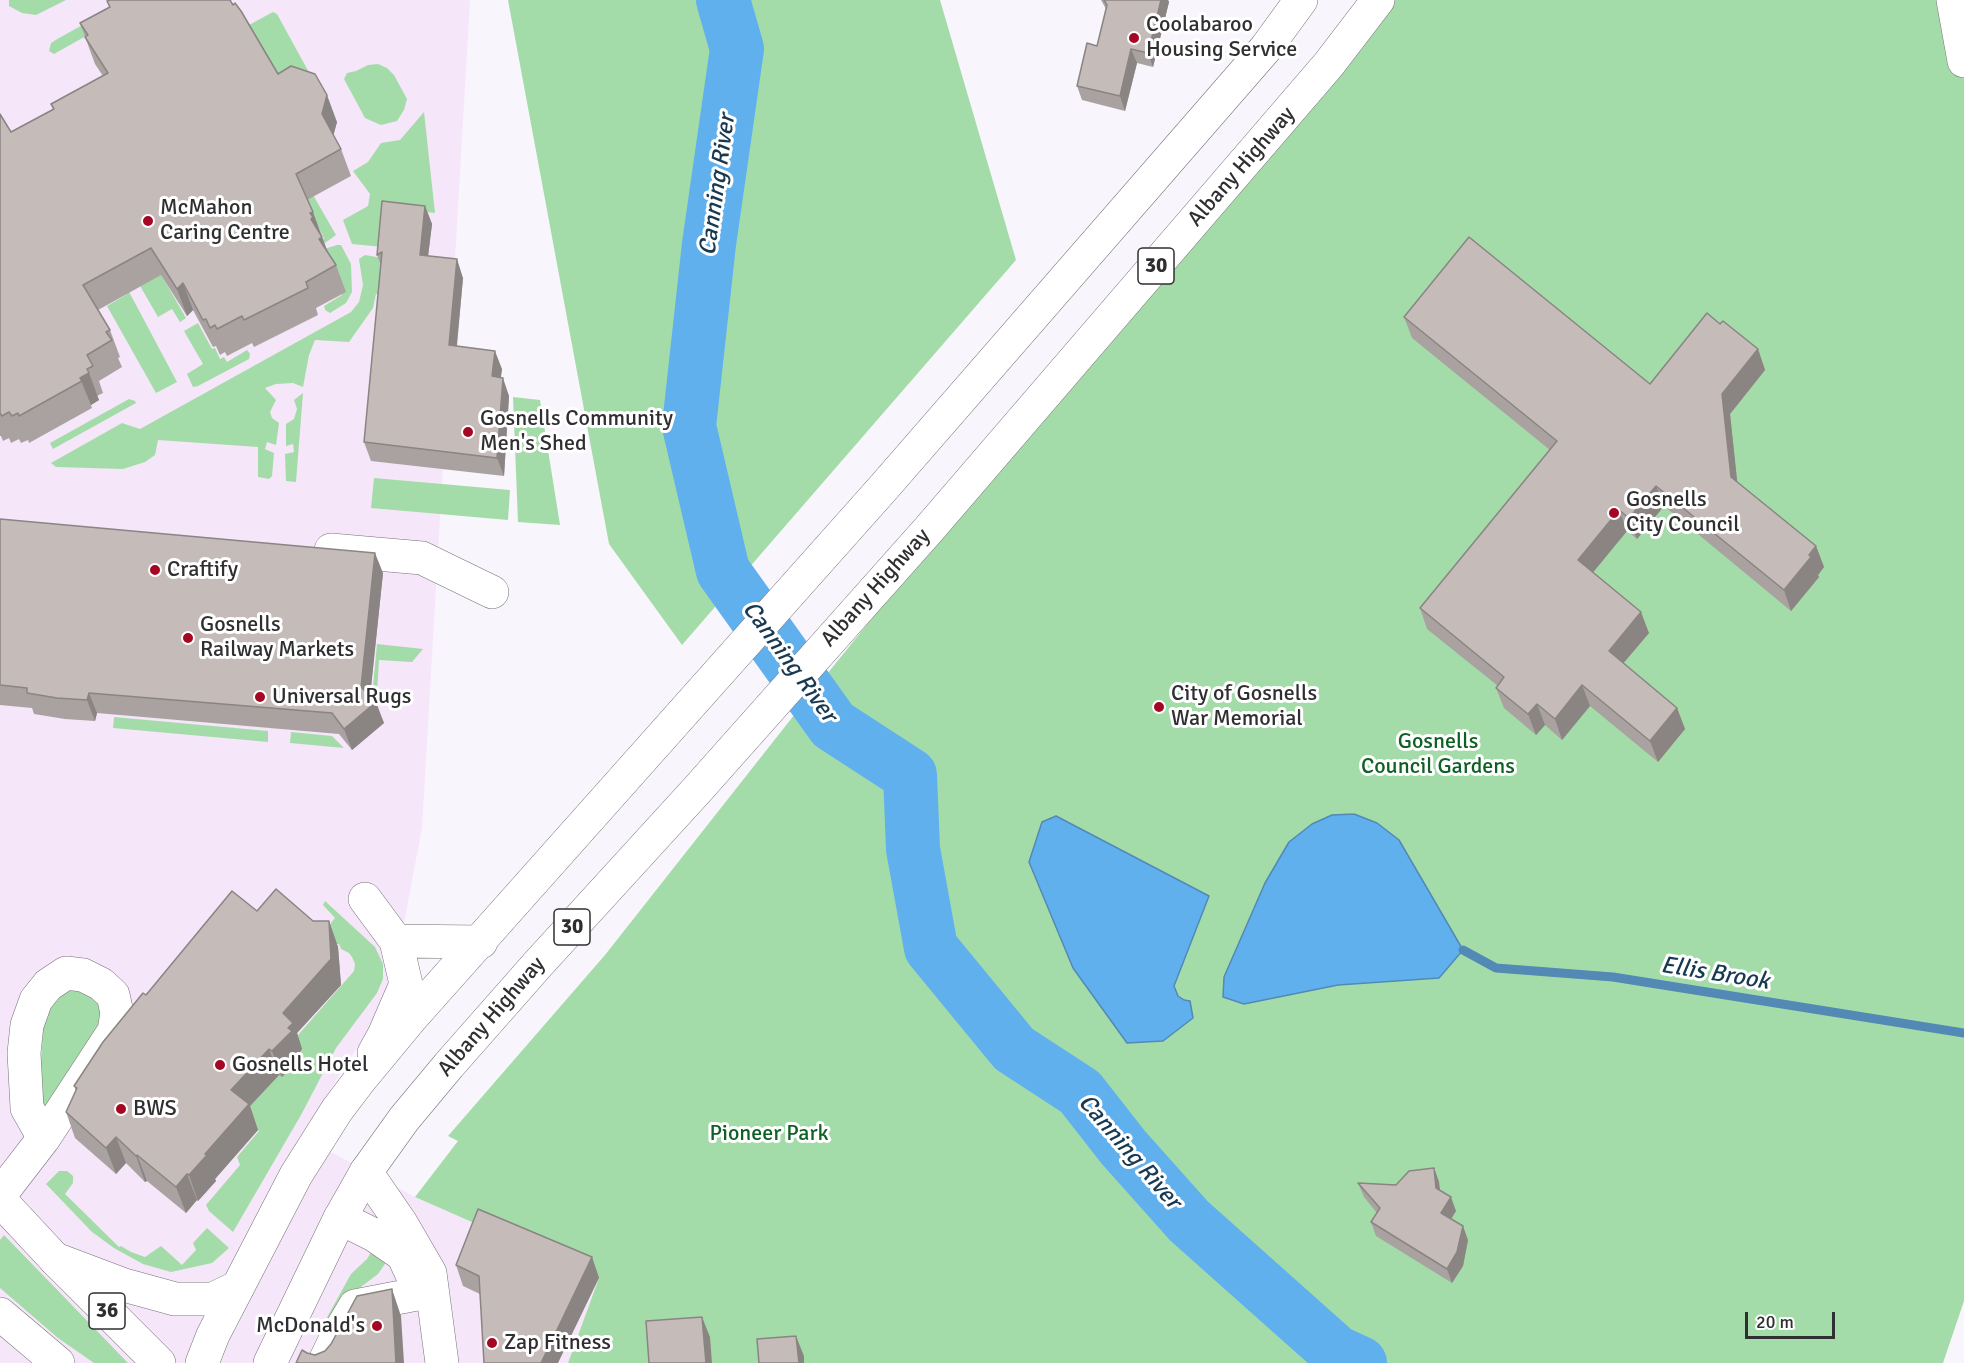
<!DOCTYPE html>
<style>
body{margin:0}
#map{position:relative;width:1964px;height:1363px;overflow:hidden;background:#f9f5fc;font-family:Signika,sans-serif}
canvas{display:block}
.scale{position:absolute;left:1745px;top:1312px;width:90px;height:27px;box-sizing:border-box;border:3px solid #2f2e30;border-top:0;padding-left:8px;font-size:18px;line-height:21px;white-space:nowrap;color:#2f2e30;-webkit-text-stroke:4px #fff;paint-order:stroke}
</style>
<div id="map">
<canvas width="1964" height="1363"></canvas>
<div class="scale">20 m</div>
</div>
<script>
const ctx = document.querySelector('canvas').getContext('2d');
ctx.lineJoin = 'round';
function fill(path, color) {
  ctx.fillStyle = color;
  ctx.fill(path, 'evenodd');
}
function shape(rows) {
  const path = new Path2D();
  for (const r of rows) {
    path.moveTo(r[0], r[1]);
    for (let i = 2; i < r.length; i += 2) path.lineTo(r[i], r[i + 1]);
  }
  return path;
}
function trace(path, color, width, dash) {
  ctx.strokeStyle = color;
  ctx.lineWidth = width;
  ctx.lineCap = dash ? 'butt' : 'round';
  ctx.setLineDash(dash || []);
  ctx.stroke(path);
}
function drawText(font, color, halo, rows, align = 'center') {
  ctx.font = font + ' Signika,sans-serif';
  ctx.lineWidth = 6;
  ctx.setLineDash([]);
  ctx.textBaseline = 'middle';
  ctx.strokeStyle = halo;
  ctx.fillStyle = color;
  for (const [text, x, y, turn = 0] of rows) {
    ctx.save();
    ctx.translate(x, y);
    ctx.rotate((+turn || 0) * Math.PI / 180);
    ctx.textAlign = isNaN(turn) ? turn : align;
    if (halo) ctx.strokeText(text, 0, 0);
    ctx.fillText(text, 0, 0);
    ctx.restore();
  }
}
const commercial = shape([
 [0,0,470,0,422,828,390,996,301,1136,415,1197,599,1278,568,1363,0,1363]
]);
const green = shape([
 [9,0,66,0,36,15,22,13,9,6],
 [128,0,150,0,54,54,49,51,51,43,59,38],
 [508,0,940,0,1016,260,682,645,609,544],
 [1371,0,1955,0,1964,49,1964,1301,1943,1363,568,1363,599,1278,415,1197,458,1141,448,1136,605,955,802,705],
 [273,12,277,14,323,98,287,99,249,25],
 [378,64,387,68,394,75,407,99,404,110,397,121,381,125,365,118,344,79,347,73,356,71,368,65],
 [424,112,435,213,392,208,383,247,352,244,343,220,368,206,370,194,353,171,368,162,381,143,400,140],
 [297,167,336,235,325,243,322,240,324,238,310,212],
 [337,245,341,245,351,264,352,292,346,303,330,313,325,310,324,306,342,295,324,249],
 [147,250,186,318,180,322,172,309,158,317,128,265],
 [365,255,382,258,383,295,376,294,373,308,349,342,315,340,309,355,303,387,293,383,276,384,265,388,276,400,270,412,272,418,279,423,276,445,267,442,265,449,274,453,272,476,269,479,258,477,258,447,158,440,155,455,145,462,123,469,56,467,51,463,122,423,140,429,351,312,359,302,363,285,359,259],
 [118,271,177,382,156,393,107,306,127,294,115,273],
 [198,323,212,349,215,348,220,359,224,357,227,362,247,350,250,354,249,359,198,386,193,387,187,374,203,364,184,331],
 [303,393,296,482,286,481,285,454,294,452,293,444,286,446,286,424,294,419,297,409,294,400],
 [513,397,540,400,560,525,518,522],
 [129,399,135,401,136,403,53,449,50,443],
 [374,478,510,490,508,520,371,508],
 [377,644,423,649,412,662,379,660,376,711,371,707],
 [114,717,268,731,268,742,113,728],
 [291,732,332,736,344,748,290,743],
 [325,901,375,947,383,964,383,979,377,993,336,1048,301,1115,233,1232,209,1211,206,1205,240,1165,237,1157,259,1131,236,1106,354,971,355,964,352,957,349,953,341,949,339,944,323,944,317,940,335,918,323,905],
 [66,991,77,991,90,996,98,1003,103,1022,51,1112,39,1101,44,1011],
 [59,1171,67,1171,73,1176,73,1183,65,1194,119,1247,121,1246,131,1252,145,1257,161,1246,182,1265,196,1250,193,1243,207,1228,229,1248,212,1263,171,1272,143,1264,114,1248,92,1232,46,1184],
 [4,1235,128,1363,94,1363,58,1338,0,1288,0,1240],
 [375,1246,400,1268,387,1261,378,1274,362,1286,349,1299,329,1329,325,1321,351,1274,367,1259]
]);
const water = shape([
 [1354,814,1377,823,1399,840,1463,950,1439,978,1338,985,1244,1004,1223,997,1224,977,1265,883,1289,842,1312,824,1332,815,1354,814],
 [1056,816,1209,896,1174,986,1178,996,1184,1000,1190,1001,1193,1018,1163,1041,1127,1043,1073,968,1029,862,1042,822,1056,816]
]);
const stream = shape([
 [1463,950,1496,968,1613,977,1964,1033]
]);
const river = shape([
 [723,0,737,49,709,244,689,426,723,571,833,725,910,775,913,849,931,948,1014,1049,1080,1092,1123,1147,1189,1221,1336,1352,1360,1363]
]);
const minor = shape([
 [331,550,422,558,492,592],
 [365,899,396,941,406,984,384,1035,374,1053],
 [396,941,481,942],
 [366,1172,401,1223,430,1273,442,1363],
 [0,1195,44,1138,114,1031,117,1013,113,995,101,984,83,975,66,973,48,985,36,1000,27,1025,24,1053,27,1108,44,1138],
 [340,1218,374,1235,403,1255,414,1279],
 [324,1363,337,1336,355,1306,422,1293]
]);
const major = shape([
 [1953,0,1964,61],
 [0,1200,55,1259,159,1363],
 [0,1314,58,1363]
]);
const highway = shape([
 [55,1259,124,1285,175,1299,213,1299,238,1287],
 [202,1363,213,1335,296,1175,337,1110,359,1081,412,1017,884,487,1186,140,1266,48,1301,0],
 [270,1363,340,1218,366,1172,404,1119,449,1065,538,964,697,790,930,528,1329,64,1378,0]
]);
const wall = shape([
 [1101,0,1168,0,1169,2,1153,67,1137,63,1125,111,1082,100,1077,86,1097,46,1106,9],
 [107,1,278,74,337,122,333,135,341,149,351,176,307,200,327,250,336,265,346,292,316,308,318,315,254,347,252,343,227,356,225,352,220,355,216,346,213,347,193,310,187,316,161,275,98,310,110,330,120,357,118,358,122,367,99,381,103,393,97,396,99,400,91,405,92,408,29,443,28,440,21,443,19,439,11,443,9,438,3,441,1,436,0,436,0,114,11,132,53,109,51,104,103,76,95,64,80,23,109,7],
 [425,206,432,224,428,256,463,278,457,346,502,369,501,377,509,396,504,476,371,461,364,442,381,265,377,255],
 [1404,317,1650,384,1720,324,1758,349,1765,370,1730,414,1737,482,1816,546,1824,567,1818,575,1819,577,1791,611,1664,506,1637,539,1627,531,1593,572,1649,633,1623,663,1677,708,1685,729,1658,762,1590,706,1562,740,1545,725,1536,735,1504,708,1496,688,1498,686,1427,629,1420,608,1550,450,1412,338],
 [0,519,383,573,370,695,384,723,352,750,339,734,97,713,95,721,65,719,34,714,32,708,0,705],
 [257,911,313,921,329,921,338,947,341,985,297,1033,302,1049,300,1052,301,1057,282,1077,279,1075,250,1106,258,1130,215,1179,216,1181,198,1201,197,1200,186,1213,147,1181,145,1182,126,1163,116,1174,75,1138,66,1112,76,1091,74,1086,146,995],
 [1434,1168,1439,1182,1440,1190,1456,1211,1451,1219,1468,1240,1463,1266,1452,1283,1376,1236,1371,1222,1377,1213,1364,1197,1358,1183,1396,1185],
 [592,1257,599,1278,480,1294,463,1286,456,1265]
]);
const shadedWall = shape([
 [1161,0,1168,0,1169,2,1153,67,1148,53],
 [1131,49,1137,63,1125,111,1120,96],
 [327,95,337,122,332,141,322,114],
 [425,206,432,224,426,273,420,255],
 [313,212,332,264,322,245,311,219,310,213],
 [457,259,463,278,455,363,449,345],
 [183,283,193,310,187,316,177,289],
 [1758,349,1765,370,1730,414,1739,498,1731,477,1722,394],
 [495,351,502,369,498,395,492,376],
 [89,373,99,400,91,405,80,378],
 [503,378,509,396,504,476,497,458],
 [1656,486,1664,506,1637,539,1629,518],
 [1619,510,1627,531,1586,581,1578,560],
 [1816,546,1824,567,1818,575,1819,577,1791,611,1784,590],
 [375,553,383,573,369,707,361,687],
 [1641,612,1649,633,1616,672,1609,651],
 [1582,685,1590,706,1562,740,1555,719],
 [89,693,97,713,95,721,87,700],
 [376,702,384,723,352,750,344,729],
 [1537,704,1545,725,1536,735,1528,714],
 [1677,708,1685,729,1658,762,1650,741],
 [329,921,338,947,341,985,297,1033,302,1049,300,1052,301,1057,282,1077,272,1051,283,1013],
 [269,1049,279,1075,250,1106,258,1130,215,1179,216,1181,198,1201,189,1175,205,1154,231,1090],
 [116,1137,126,1163,116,1174,106,1148],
 [137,1155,147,1181,145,1182,136,1156],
 [1434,1168,1439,1182,1441,1202,1436,1188],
 [187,1174,197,1200,186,1213,176,1187],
 [1451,1197,1456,1211,1446,1227,1441,1213],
 [1463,1226,1468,1240,1463,1266,1452,1283,1447,1269],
 [592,1257,599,1278,558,1363,541,1363],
 [392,1289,401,1316,404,1363,396,1363],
 [702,1317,710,1337,712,1363,706,1363],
 [796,1336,804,1356,804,1363,799,1363]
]);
const building = shape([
 [110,0,230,0,233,5,235,3,241,11,278,74,291,66,315,74,327,95,322,114,341,149,296,174,313,212,310,213,313,217,311,219,322,237,319,239,336,265,306,282,308,288,244,320,242,316,217,329,215,325,210,328,206,319,203,320,183,283,177,289,151,248,83,285,110,330,106,332,112,340,87,355,93,366,87,369,89,373,80,378,82,381,19,416,18,413,12,416,9,412,2,416,0,413,0,114,11,132,54,109,51,104,108,73,85,37,88,35,80,23,110,7,107,1,110,0],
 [1104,0,1161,0,1148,53,1131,49,1120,96,1077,86,1087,43,1097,46,1107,5,1104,0],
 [382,201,425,206,420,255,457,259,449,345,495,351,492,376,503,378,497,458,364,442,382,252,377,255,382,201],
 [1469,237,1650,384,1707,313,1720,324,1723,321,1758,349,1722,394,1731,477,1816,546,1809,555,1811,557,1784,590,1656,486,1629,518,1619,510,1578,560,1641,612,1609,651,1677,708,1650,741,1582,685,1555,719,1537,704,1528,714,1496,688,1504,677,1420,608,1557,441,1404,317,1469,237],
 [0,519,375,553,361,687,376,702,344,729,332,713,89,693,87,700,57,698,27,693,27,688,0,685,0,519],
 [276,889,313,921,329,921,331,959,283,1013,293,1023,288,1028,292,1031,272,1051,269,1049,231,1090,249,1104,205,1154,207,1155,189,1175,187,1174,176,1187,137,1155,136,1156,116,1137,106,1148,66,1112,77,1088,74,1086,103,1042,143,993,146,995,232,891,257,911,276,889],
 [1434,1168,1436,1188,1451,1197,1441,1213,1463,1226,1457,1252,1447,1269,1371,1222,1380,1208,1358,1183,1396,1185,1409,1171,1434,1168],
 [478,1209,592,1257,541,1363,484,1363,479,1276,456,1265,478,1209],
 [392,1289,396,1363,296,1363,302,1350,307,1353,315,1355,325,1351,331,1344,357,1296,392,1289],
 [702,1317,706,1363,649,1363,646,1321,702,1317],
 [796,1336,799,1363,759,1363,757,1339,796,1336]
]);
const markers = [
 [1134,38,6,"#a40723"],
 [148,221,6,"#a40723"],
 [468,432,6,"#a40723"],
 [1614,513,6,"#a40723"],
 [155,570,6,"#a40723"],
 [188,638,6,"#a40723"],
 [260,697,6,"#a40723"],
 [1159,707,6,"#a40723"],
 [220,1065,6,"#a40723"],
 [121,1109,6,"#a40723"],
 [377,1326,6,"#a40723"],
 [492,1343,6,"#a40723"]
];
const shields = [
 [1156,266,36],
 [572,927,36],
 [107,1311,36]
];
const shieldNames = [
 ["30",1156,266],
 ["30",572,927],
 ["36",107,1311]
];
const poiNames = [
 ["Coolabaroo",1146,25],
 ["Housing Service",1146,50],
 ["McMahon",160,208],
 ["Caring Centre",160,233],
 ["Gosnells Community",480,419],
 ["Men's Shed",480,444],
 ["Gosnells",1626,500],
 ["City Council",1626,525],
 ["Craftify",167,570],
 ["Gosnells",200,625],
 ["Railway Markets",200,650],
 ["City of Gosnells",1171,694],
 ["War Memorial",1171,719],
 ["Universal Rugs",272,697],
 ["Gosnells Hotel",232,1065],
 ["BWS",133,1109],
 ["McDonald's",365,1326,"right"],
 ["Zap Fitness",504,1343]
];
const streetNames = [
 ["Albany Highway",1242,167,-49],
 ["Albany Highway",876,588,-48],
 ["Albany Highway",492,1017,-49]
];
const parkNames = [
 ["Gosnells",1438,742],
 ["Council Gardens",1438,767],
 ["Pioneer Park",769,1134]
];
const waterNames = [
 ["Canning River",718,185,-82],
 ["Canning River",789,662,54],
 ["Ellis Brook",1715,974,9],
 ["Canning River",1129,1152,49]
];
fill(commercial, '#f6e6f9');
fill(green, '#a4dca9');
fill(water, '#61b0ee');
trace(water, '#5289b5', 1.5);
trace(stream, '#5289b5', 9);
trace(river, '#61b0ee', 54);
trace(minor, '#757177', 34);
trace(major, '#757177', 34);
trace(highway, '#757177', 34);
trace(minor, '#fff', 33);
trace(major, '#fff', 33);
trace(highway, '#fff', 33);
fill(wall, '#a9a2a0');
fill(shadedWall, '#8a8482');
fill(building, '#c5bcba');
trace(building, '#8a8482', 1.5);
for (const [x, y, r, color] of markers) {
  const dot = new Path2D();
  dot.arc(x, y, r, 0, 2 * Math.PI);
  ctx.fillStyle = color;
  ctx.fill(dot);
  trace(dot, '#fff', 2);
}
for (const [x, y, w] of shields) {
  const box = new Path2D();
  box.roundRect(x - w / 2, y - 18, w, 36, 4.5);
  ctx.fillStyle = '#fff';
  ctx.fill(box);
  trace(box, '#2f2e30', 1.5);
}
drawText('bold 21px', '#2f2e30', null, shieldNames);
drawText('22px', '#2f2e30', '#fff', poiNames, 'left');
drawText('22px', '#2f2e30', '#fff', streetNames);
drawText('22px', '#0f6024', '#fff', parkNames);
drawText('italic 24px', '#173952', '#fff', waterNames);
</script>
